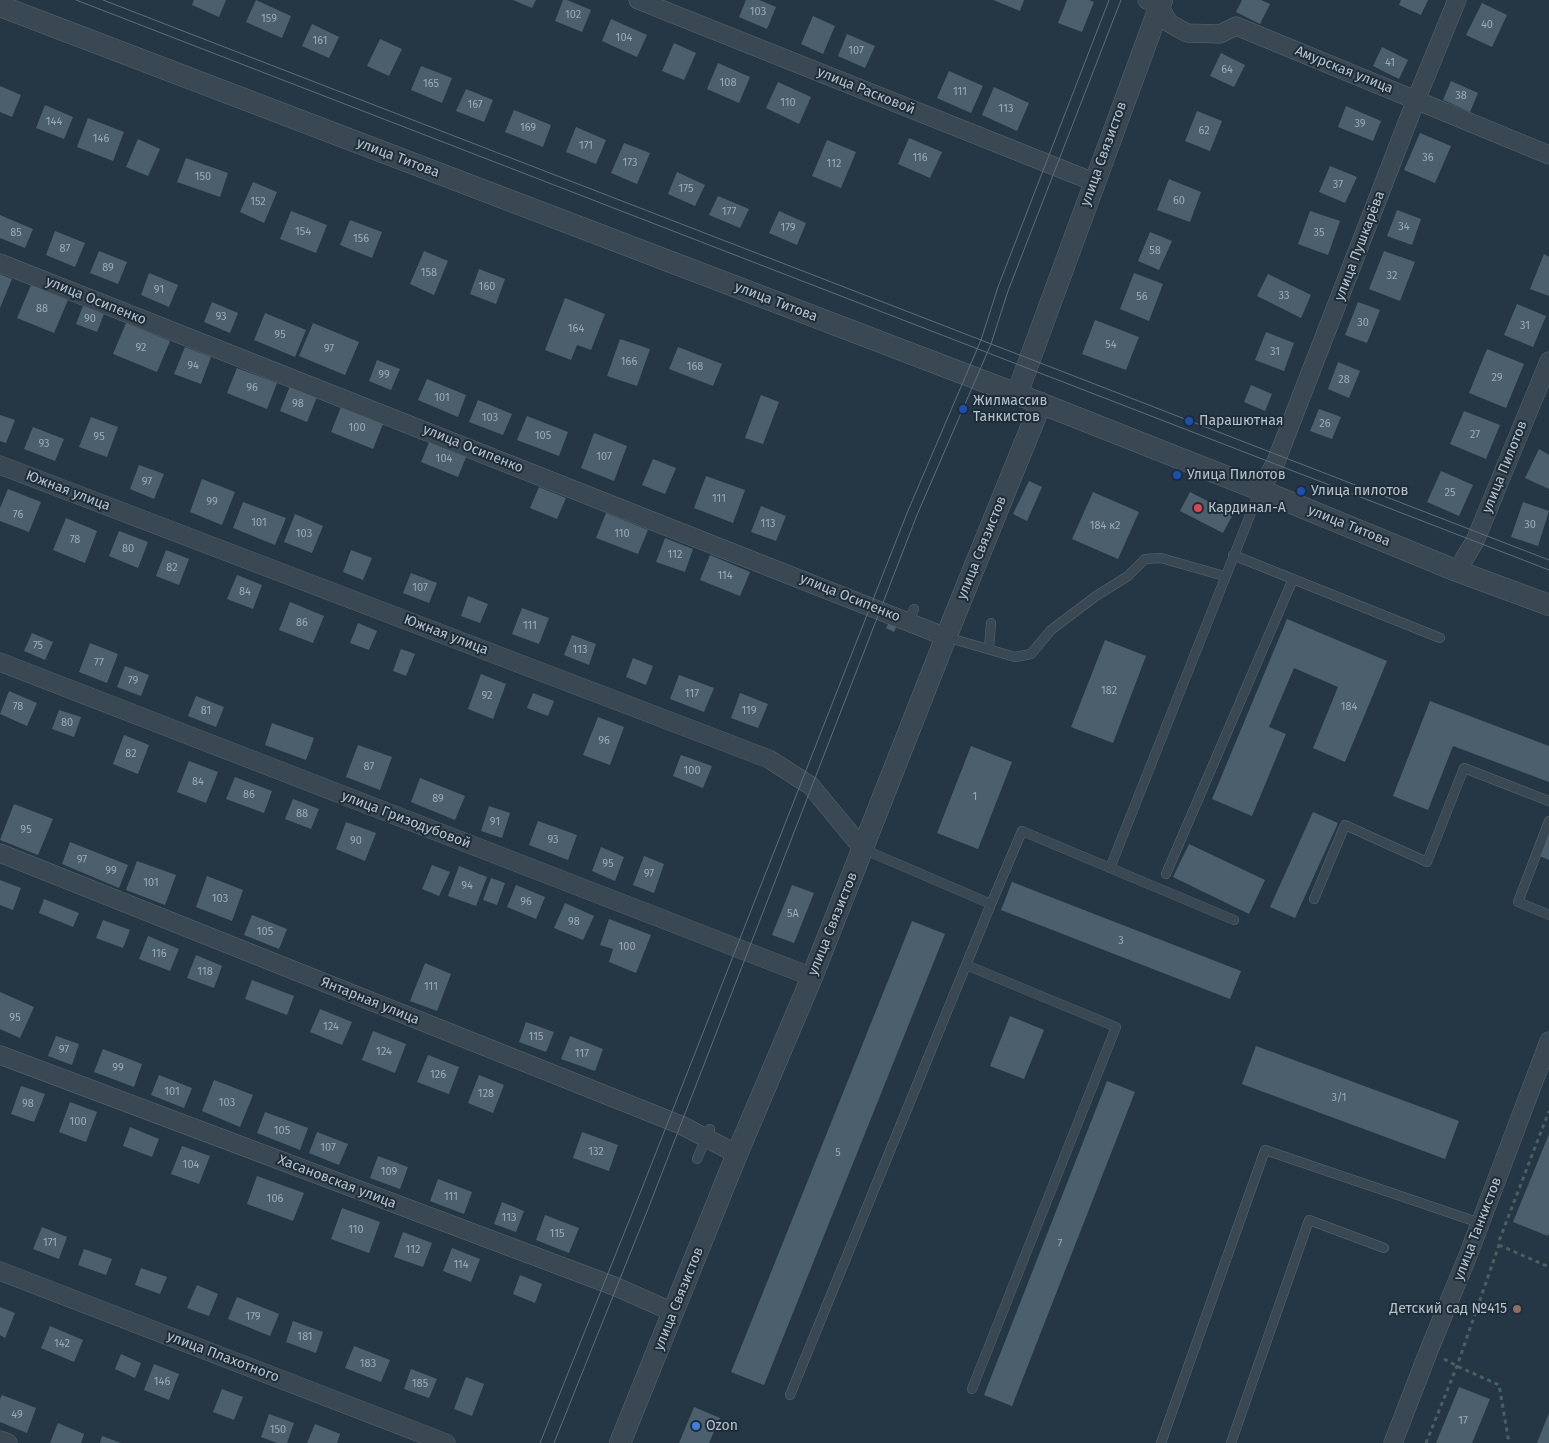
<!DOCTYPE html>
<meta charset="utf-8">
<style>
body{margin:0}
canvas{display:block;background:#253744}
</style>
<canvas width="1549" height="1443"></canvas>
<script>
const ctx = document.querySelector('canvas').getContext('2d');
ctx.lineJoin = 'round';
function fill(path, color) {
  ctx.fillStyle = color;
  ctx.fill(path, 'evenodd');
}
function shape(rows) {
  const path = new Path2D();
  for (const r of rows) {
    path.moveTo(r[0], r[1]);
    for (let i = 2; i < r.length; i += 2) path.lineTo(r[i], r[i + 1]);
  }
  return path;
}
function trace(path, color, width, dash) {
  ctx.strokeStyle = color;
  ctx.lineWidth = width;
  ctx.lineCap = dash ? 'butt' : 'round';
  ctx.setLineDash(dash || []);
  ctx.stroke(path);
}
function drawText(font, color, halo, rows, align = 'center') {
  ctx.font = font + ' "Fira Sans",sans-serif';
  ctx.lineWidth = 4;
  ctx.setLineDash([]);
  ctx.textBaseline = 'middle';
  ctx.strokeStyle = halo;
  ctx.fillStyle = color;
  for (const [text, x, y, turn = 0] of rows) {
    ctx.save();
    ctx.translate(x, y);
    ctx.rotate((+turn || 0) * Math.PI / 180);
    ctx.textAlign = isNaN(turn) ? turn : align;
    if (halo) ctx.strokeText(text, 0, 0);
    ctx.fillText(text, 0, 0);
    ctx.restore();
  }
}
const building = shape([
 [194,0,226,0,219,17,192,5],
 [256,0,291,16,282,38,246,22],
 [513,0,536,0,532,8],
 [563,0,567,0,591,10,582,32,555,21],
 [746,0,759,0,776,7,767,29,739,17],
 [993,0,1024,0,1020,11],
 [1067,0,1089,0,1094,2,1082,32,1058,23],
 [1242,0,1261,0,1270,4,1260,24,1236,12],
 [1401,0,1428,0,1421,15,1399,5],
 [1482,3,1507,15,1492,47,1466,35],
 [813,16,835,26,823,54,801,44],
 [611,19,647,35,637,57,602,41],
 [312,24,339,37,329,58,302,46],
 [847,34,875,46,865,68,838,56],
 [380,39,402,49,389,76,367,66],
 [674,43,696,53,684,80,662,71],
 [1382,47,1408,60,1399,79,1373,66],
 [1221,53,1245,65,1234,87,1210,76],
 [718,63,750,77,739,103,707,89],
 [421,66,452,78,442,103,411,90],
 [949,71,983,86,971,113,937,98],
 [1451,81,1478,93,1470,112,1443,100],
 [778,82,811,97,799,124,766,108],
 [0,86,21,95,12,117,0,112],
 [994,87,1029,103,1017,131,982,115],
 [466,89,493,100,484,122,456,111],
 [45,105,73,117,64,139,36,128],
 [1346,106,1381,121,1373,141,1338,127],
 [514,110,551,125,543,147,505,132],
 [1197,111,1222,121,1210,151,1185,141],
 [88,118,124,132,113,161,77,147],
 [576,127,606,140,596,164,566,152],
 [1420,133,1451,146,1435,183,1404,170],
 [909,138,942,152,930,178,898,164],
 [138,139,160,149,148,176,126,167],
 [827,140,856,152,841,188,812,176],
 [624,143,650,153,637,184,611,173],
 [186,158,228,173,220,197,177,182],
 [1330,166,1357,177,1345,203,1319,192],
 [677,172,705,185,695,206,668,194],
 [1169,179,1201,192,1190,222,1157,210],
 [253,182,277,192,264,223,240,212],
 [718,196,749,209,740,228,709,215],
 [1397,210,1421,219,1412,245,1387,236],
 [291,211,327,225,316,253,280,239],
 [779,211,806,223,797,245,769,233],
 [1310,211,1340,221,1328,255,1298,244],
 [0,215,33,229,25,248,0,238],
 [350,220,382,232,372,258,340,245],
 [55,231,85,243,75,267,46,255],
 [1150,232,1172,241,1159,270,1138,261],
 [99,251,127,262,118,284,90,273],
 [424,251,448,261,434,295,410,284],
 [1384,251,1415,262,1400,301,1369,289],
 [1544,254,1549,257,1549,296,1530,289],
 [479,269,505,279,496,304,470,294],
 [149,273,178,285,169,307,141,295],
 [1134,273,1163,284,1149,321,1120,309],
 [0,274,12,279,0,308],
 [1268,274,1311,295,1301,318,1257,296],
 [31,285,68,300,54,333,17,318],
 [565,298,605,314,591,350,577,345,571,360,545,350],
 [212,302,238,313,230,333,204,322],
 [1358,302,1380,310,1367,343,1345,335],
 [1517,304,1546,316,1533,347,1504,335],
 [83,306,104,314,97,332,76,324],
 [265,313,306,330,295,357,254,340],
 [1095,320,1139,337,1126,370,1082,354],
 [126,323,170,341,157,372,113,354],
 [313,323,359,342,345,375,299,356],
 [1266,332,1294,343,1284,371,1255,360],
 [620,339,650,349,637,386,607,376],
 [185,347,211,357,201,384,174,374],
 [678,347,722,364,713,386,669,369],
 [1487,349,1524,364,1506,408,1469,393],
 [377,360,400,369,391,390,369,381],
 [1338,362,1360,371,1349,398,1328,389],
 [237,368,277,383,267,409,227,393],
 [427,379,466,395,458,417,418,400],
 [1251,385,1272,394,1265,411,1244,402],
 [290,386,317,397,307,422,280,411],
 [761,395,779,402,763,444,745,438],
 [478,400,512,414,503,435,469,422],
 [341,407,383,424,373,449,331,432],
 [1319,409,1341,417,1332,439,1310,431],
 [1464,411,1500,425,1486,459,1450,444],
 [0,415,15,420,6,443,0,441],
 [527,416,568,432,559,456,517,440],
 [91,417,118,427,107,457,79,447],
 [33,427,64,439,55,461,24,449],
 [594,433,627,446,614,481,581,468],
 [430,440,467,455,458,477,421,462],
 [1539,449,1549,455,1549,489,1525,478],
 [653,459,676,468,665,494,642,485],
 [139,465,164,474,154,499,130,489],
 [1441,471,1473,485,1459,516,1427,502],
 [706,476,745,490,733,523,694,508],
 [202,479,235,492,222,525,190,512],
 [1029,481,1042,487,1027,521,1013,514],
 [539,487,566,498,557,519,530,508],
 [8,489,41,502,29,532,0,521,0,508],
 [1093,492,1139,512,1118,559,1072,539],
 [1190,492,1233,514,1223,533,1180,511],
 [243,502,286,518,275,545,233,528],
 [1523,502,1549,511,1538,546,1511,537],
 [761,506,786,516,776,541,751,532],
 [606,513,648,530,638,554,596,538],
 [295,514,323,526,312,553,284,542],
 [66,518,97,531,85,563,53,550],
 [119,531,148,542,138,568,109,556],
 [665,538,693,549,685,572,656,562],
 [166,550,189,559,179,585,156,576],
 [351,550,372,558,363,580,343,572],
 [710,555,750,572,740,596,700,580],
 [411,573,437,583,429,603,403,593],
 [237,575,262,585,253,609,227,599],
 [468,596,488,604,480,623,461,616],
 [290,602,324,616,313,643,279,630],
 [522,608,549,618,539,644,512,634],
 [1287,619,1387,661,1345,762,1313,748,1338,687,1294,668,1269,727,1286,734,1252,816,1212,799],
 [890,620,898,623,894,632,886,628],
 [358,623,377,631,369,650,350,643],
 [32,633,53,642,45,660,24,651],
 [572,635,596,644,589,665,564,655],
 [1105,640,1146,656,1113,743,1071,727],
 [90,643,118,654,107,683,79,672],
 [401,649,415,654,406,676,393,671],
 [633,658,653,666,646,685,626,677],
 [125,666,149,675,141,696,117,687],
 [481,674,506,684,493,719,468,709],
 [679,675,714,688,704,712,670,699],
 [9,691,37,703,27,726,0,714],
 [533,693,554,701,548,716,527,708],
 [740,693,768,704,758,728,731,718],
 [196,696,224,707,216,727,188,716],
 [1430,701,1549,746,1549,782,1453,746,1428,810,1393,796],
 [59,710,81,717,74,737,52,729],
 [598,717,624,727,610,765,583,755],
 [272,723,314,738,306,760,265,745],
 [124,735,149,745,138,774,113,764],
 [358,745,392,757,380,790,346,777],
 [971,746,1012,762,978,849,937,833],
 [681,755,712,766,703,788,673,776],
 [189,761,218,772,206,803,177,792],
 [235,777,272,791,264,813,226,799],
 [420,778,465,796,455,820,411,802],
 [293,799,319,809,311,829,285,819],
 [14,804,53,819,38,855,0,840],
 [489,806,510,813,502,838,481,831],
 [1313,812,1338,823,1295,918,1270,907],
 [538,821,577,835,568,860,529,845],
 [346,822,376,833,365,861,336,849],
 [1549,833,1549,860,1540,856],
 [70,842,128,865,119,888,62,864],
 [1189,844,1265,880,1249,914,1173,877],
 [601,847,624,857,615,881,592,871],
 [644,856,664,864,654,893,633,885],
 [137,861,176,875,165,905,126,890],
 [432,865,450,872,439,896,422,889],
 [459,866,487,877,476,906,448,896],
 [207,876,243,890,232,921,196,907],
 [491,878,505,883,497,905,483,900],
 [0,880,21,888,13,910,0,905],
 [1012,882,1241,971,1230,999,1001,910],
 [516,885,545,897,536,919,507,907],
 [792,885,814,893,794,943,772,935],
 [44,899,79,913,73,927,39,913],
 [565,903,594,916,583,940,554,928],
 [252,915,287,929,279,949,244,935],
 [609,919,651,935,636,973,609,962,613,949,600,945],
 [103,920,130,930,123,948,96,938],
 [912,921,945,934,764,1385,731,1372],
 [148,936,179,949,170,971,139,959],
 [196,955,222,966,214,988,187,978],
 [425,963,451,974,437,1011,410,1001],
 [252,980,294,996,287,1015,245,999],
 [0,992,34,1007,20,1038,0,1029],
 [320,1009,352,1022,342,1045,310,1032],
 [1010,1016,1044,1030,1024,1079,990,1066],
 [526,1022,554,1032,546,1052,519,1042],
 [373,1031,406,1044,395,1073,362,1060],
 [56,1036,79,1044,72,1065,48,1056],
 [570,1036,603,1049,595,1071,561,1059],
 [1256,1046,1459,1121,1445,1159,1242,1084],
 [103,1049,142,1064,134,1087,94,1072],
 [428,1055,459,1067,449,1094,417,1082],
 [159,1075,192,1088,184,1108,151,1095],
 [479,1075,504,1085,493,1113,468,1103],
 [214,1080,253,1095,240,1127,202,1111],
 [1107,1081,1135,1092,1012,1406,984,1395],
 [21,1086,45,1094,34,1122,11,1114],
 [70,1102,97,1112,86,1142,59,1132],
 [265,1112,308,1128,300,1150,257,1133],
 [130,1127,159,1139,152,1157,123,1146],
 [317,1132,348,1144,339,1165,309,1153],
 [582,1132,618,1145,609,1171,573,1158],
 [1549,1134,1549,1233,1548,1236,1513,1222],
 [182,1146,210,1156,199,1184,171,1174],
 [378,1156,408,1167,400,1189,370,1178],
 [257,1176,304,1193,293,1221,247,1204],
 [438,1179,472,1192,464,1214,430,1201],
 [502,1202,524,1211,516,1232,494,1224],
 [342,1208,380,1222,369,1253,331,1239],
 [545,1215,579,1228,569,1253,536,1240],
 [42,1227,67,1237,59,1259,33,1249],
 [403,1232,432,1243,423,1267,394,1257],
 [452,1248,480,1259,471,1282,443,1271],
 [84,1249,112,1259,106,1275,78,1265],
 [141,1268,167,1277,160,1294,135,1285],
 [520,1275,542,1284,535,1303,513,1294],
 [197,1285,218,1294,209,1316,187,1308],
 [237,1297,279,1314,270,1336,228,1319],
 [0,1307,15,1313,5,1338,0,1335],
 [293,1321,323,1332,316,1353,286,1342],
 [50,1326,83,1340,74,1362,41,1348],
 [354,1346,390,1360,381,1382,345,1368],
 [121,1354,141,1363,135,1378,115,1369],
 [154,1364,179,1374,169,1400,144,1390],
 [411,1369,437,1379,429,1398,404,1389],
 [466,1377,484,1384,472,1416,454,1409],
 [1459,1387,1490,1399,1472,1443,1436,1443],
 [222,1389,243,1397,234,1420,213,1412],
 [2,1395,36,1408,27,1433,0,1422,0,1399],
 [694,1407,720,1418,709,1443,679,1443],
 [1549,1413,1549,1443,1537,1443],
 [269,1414,294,1423,287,1443,277,1443,261,1437],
 [58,1423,84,1434,81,1443,50,1443],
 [315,1424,340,1434,337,1443,307,1443],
 [102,1436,121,1443,100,1443]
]);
const path = shape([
 [1499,1245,1549,1267],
 [1444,1359,1457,1366,1499,1385,1509,1443],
 [1426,1443,1457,1366,1499,1245,1499,1241,1549,1111]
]);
const service = shape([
 [1233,555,1440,638],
 [908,624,914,609],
 [946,637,1015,657,1031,654,1051,630,1096,596,1128,576,1145,559,1161,558,1224,576],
 [989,648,991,623],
 [1549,821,1518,902,1549,915],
 [1110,868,1260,490],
 [1166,874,1293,579],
 [1314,899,1345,825,1427,862,1464,768,1549,801],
 [991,904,1022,831,1234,920],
 [966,965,1116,1027,972,1389],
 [697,1159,710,1129],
 [790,1395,991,904,863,849],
 [1161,1443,1265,1150,1480,1223],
 [1231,1443,1309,1220,1384,1248]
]);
const minor = shape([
 [638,0,1094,182],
 [1147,0,1159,5,1169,23,1187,33,1220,34,1236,26,1549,155],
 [0,263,946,637],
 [0,465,769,759,811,786,863,849],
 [1260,490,1275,464,1416,100,1457,0],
 [1457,571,1475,541,1549,361],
 [0,662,812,977],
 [0,853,681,1125,737,1154],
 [0,1055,614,1286,673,1312],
 [0,1271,446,1443],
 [0,1440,8,1443],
 [1393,1443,1429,1350,1469,1253,1549,1041]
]);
const tertiary = shape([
 [0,6,1017,394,1260,490,1457,571,1549,605],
 [1017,394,1162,0],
 [620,1443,737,1154,812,977,946,637,1041,403]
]);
const tram = shape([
 [76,0,1549,570],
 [103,0,1549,560],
 [540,1443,635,1206,907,513,981,340,998,287,1109,0],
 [554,1443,648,1209,917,515,991,344,1008,291,1121,0]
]);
const markers = [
 [963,409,5,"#1a4fb4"],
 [1189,421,5,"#1a4fb4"],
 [1177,475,5,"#1a4fb4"],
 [1301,491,5,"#1a4fb4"],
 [1198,508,5,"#e0444e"],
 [1517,1309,5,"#8d6e63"],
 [696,1426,5,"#3f7fe0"]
];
const numberNames = [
 ["103",758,12],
 ["102",573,15],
 ["159",269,19],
 ["40",1487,25],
 ["104",624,38],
 ["161",320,41],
 ["107",856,51],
 ["41",1390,63],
 ["64",1227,70],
 ["108",728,83],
 ["165",431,84],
 ["111",960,92],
 ["38",1461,96],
 ["110",788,103],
 ["167",475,105],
 ["113",1006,109],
 ["144",54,122],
 ["39",1360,124],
 ["169",528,128],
 ["62",1204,131],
 ["146",101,139],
 ["171",586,146],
 ["116",920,158],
 ["36",1428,158],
 ["173",630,163],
 ["112",834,164],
 ["150",203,177],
 ["37",1338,185],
 ["175",686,189],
 ["60",1179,201],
 ["152",258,202],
 ["177",729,212],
 ["34",1404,227],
 ["179",788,228],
 ["154",303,232],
 ["85",16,233],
 ["35",1319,233],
 ["156",361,239],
 ["87",65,249],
 ["58",1155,251],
 ["89",108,268],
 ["158",429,273],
 ["32",1392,276],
 ["160",487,287],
 ["91",159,290],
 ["33",1284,296],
 ["56",1142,297],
 ["88",42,309],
 ["93",221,317],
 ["90",90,319],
 ["30",1363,323],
 ["31",1525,326],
 ["164",576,329],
 ["95",280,335],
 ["54",1111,345],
 ["92",141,348],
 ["97",329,349],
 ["31",1275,352],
 ["166",629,362],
 ["94",193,366],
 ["168",695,367],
 ["99",384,375],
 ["29",1497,378],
 ["28",1344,380],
 ["96",252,388],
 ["101",442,398],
 ["98",298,404],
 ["103",490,418],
 ["26",1325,424],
 ["100",357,428],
 ["27",1475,435],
 ["105",543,436],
 ["95",99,437],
 ["93",44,444],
 ["107",604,457],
 ["104",444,459],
 ["97",147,482],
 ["25",1450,493],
 ["111",719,499],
 ["99",212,502],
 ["76",18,515],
 ["101",259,523],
 ["113",768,524],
 ["30",1530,525],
 ["184 к2",1105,526],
 ["103",304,534],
 ["110",622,534],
 ["78",75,540],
 ["80",128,549],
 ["112",675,555],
 ["82",172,568],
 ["114",725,576],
 ["107",420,588],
 ["84",245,592],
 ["86",302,623],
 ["111",530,626],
 ["75",38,646],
 ["113",580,650],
 ["77",99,663],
 ["79",133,681],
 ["182",1109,691],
 ["117",692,694],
 ["92",487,696],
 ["78",18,707],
 ["184",1349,707],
 ["81",206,711],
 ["119",749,711],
 ["80",67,723],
 ["96",604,741],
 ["82",131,754],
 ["87",369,767],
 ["100",692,771],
 ["84",198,782],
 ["86",249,795],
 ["1",975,797],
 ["89",438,799],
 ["88",302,814],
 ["91",495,822],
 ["95",26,830],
 ["93",553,840],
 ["90",356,841],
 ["97",82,860],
 ["95",608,864],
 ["99",111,871],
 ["97",649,874],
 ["101",151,883],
 ["94",467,886],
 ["103",220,899],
 ["96",526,902],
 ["5А",793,914],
 ["98",574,922],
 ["105",265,932],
 ["3",1121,941],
 ["100",627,947],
 ["116",159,954],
 ["118",205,972],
 ["111",431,987],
 ["95",15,1018],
 ["124",331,1027],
 ["115",536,1037],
 ["97",64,1050],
 ["124",384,1052],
 ["117",582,1054],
 ["99",118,1068],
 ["126",438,1075],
 ["101",172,1092],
 ["128",486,1094],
 ["3/1",1339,1098],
 ["103",227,1103],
 ["98",28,1104],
 ["100",78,1122],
 ["105",282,1131],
 ["107",328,1148],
 ["132",596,1152],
 ["5",838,1153],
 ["104",191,1165],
 ["109",389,1172],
 ["111",451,1197],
 ["106",275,1199],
 ["113",509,1218],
 ["110",356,1230],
 ["115",557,1234],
 ["171",50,1243],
 ["7",1060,1244],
 ["112",413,1250],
 ["114",461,1265],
 ["179",253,1317],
 ["181",305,1337],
 ["142",62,1344],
 ["183",368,1364],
 ["146",162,1382],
 ["185",420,1384],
 ["49",17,1415],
 ["17",1463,1421],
 ["150",278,1430]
];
const streetNames = [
 ["Амурская улица",1344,70,22],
 ["улица Расковой",866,91,22],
 ["улица Связистов",1104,154,-70],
 ["улица Титова",398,158,21],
 ["улица Пушкарёва",1360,246,-69],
 ["улица Осипенко",96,301,22],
 ["улица Титова",776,302,21],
 ["улица Осипенко",473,449,22],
 ["улица Пилотов",1505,467,-68],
 ["Южная улица",68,491,21],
 ["улица Титова",1349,526,22],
 ["улица Связистов",982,548,-68],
 ["улица Осипенко",850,598,22],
 ["Южная улица",446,635,21],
 ["улица Гризодубовой",406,820,21],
 ["улица Связистов",833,924,-68],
 ["Янтарная улица",370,1001,22],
 ["Хасановская улица",337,1182,21],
 ["улица Танкистов",1478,1229,-69],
 ["улица Связистов",679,1299,-68],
 ["улица Плахотного",223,1357,21]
];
const poiNames = [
 ["Жилмассив",973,401],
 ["Танкистов",973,417],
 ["Парашютная",1199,421],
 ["Улица Пилотов",1187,475],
 ["Улица пилотов",1311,491],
 ["Кардинал-А",1208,508],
 ["Детский сад №415",1507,1309,"right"],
 ["Ozon",706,1426]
];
fill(building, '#4b5f6c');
trace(service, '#586671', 10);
trace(minor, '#586671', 19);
trace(tertiary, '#586671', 22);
trace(path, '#466160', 3, [4, 4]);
trace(service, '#3a4854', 9);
trace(minor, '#3a4854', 18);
trace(tertiary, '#3a4854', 21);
trace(tram, '#5c6d7b', 1);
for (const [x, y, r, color] of markers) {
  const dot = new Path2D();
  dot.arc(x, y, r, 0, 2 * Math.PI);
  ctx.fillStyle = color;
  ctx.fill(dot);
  trace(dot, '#1e2d39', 2);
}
drawText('11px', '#9caab5', null, numberNames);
drawText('14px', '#b7c3cd', '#1e2d39', streetNames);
drawText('14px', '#b7c3cd', '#1e2d39', poiNames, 'left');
</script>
